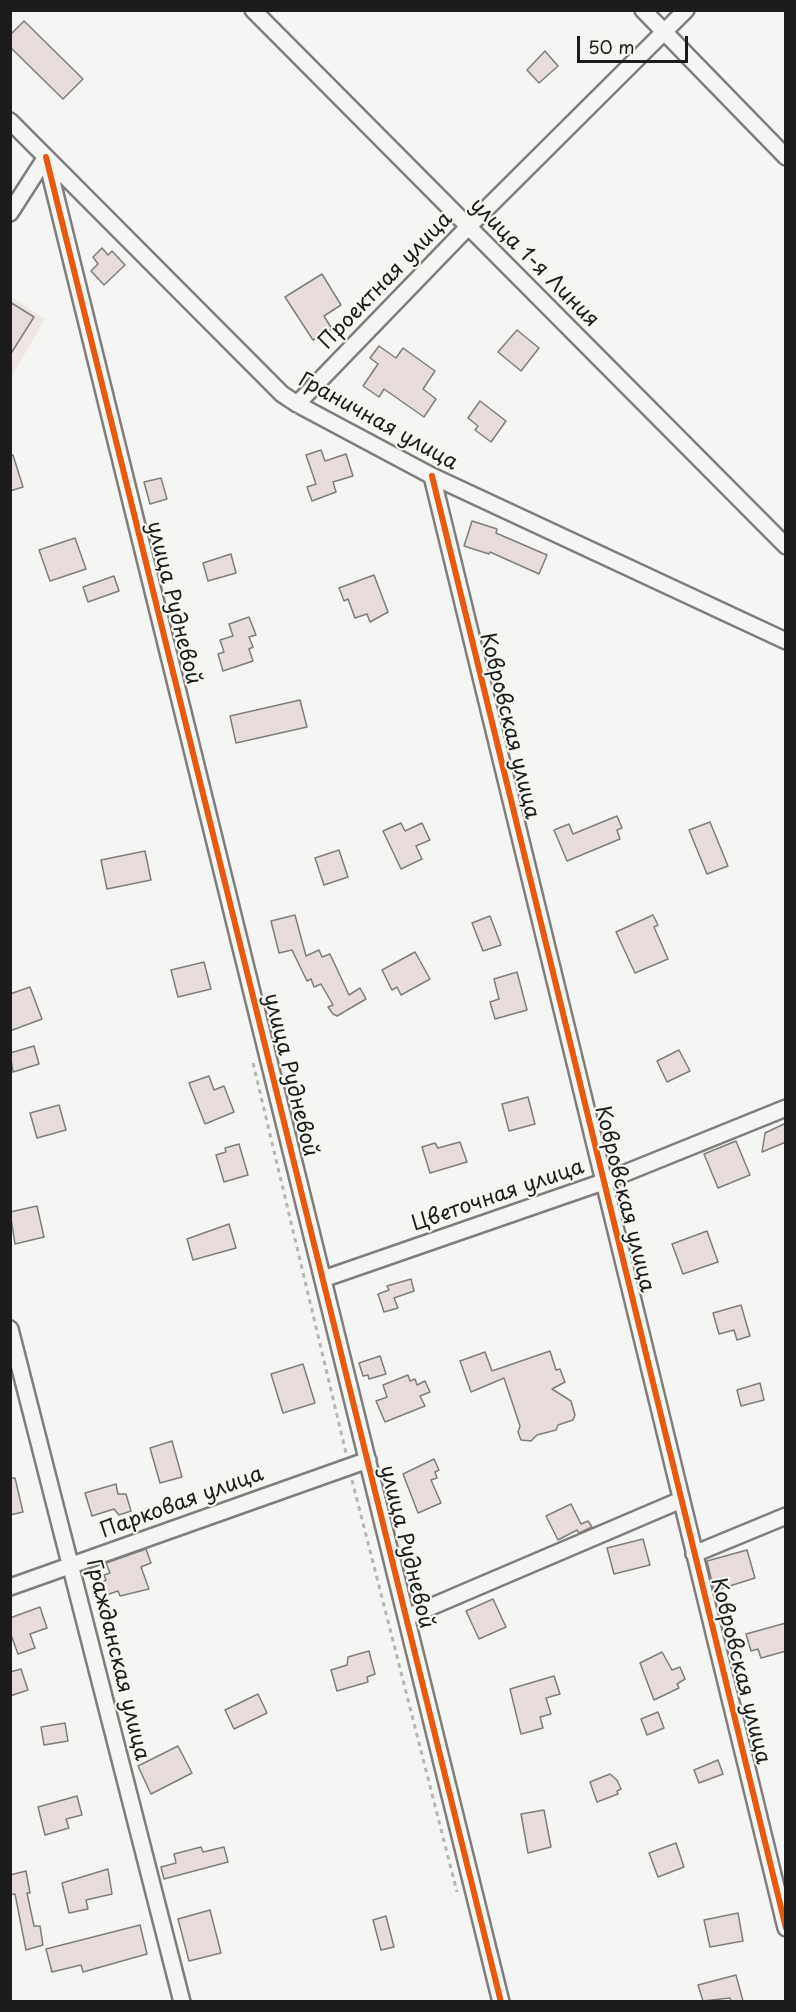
<!DOCTYPE html>
<meta charset="utf-8">
<style>
body{margin:0}
#map{position:relative;width:796px;height:2012px;overflow:hidden;background:#f5f5f3;font-family:"Playpen Sans",sans-serif}
canvas{display:block}
.frame{position:absolute;inset:0;border:12px solid #1c1c1c;pointer-events:none}
.scale{position:absolute;left:577px;top:36px;width:111px;height:27px;box-sizing:border-box;border:3px solid #1c1c1c;border-top:0;padding-left:8px;font-size:18px;line-height:21px;white-space:nowrap;color:#1c1c1c;-webkit-text-stroke:4px #f6f6f2;paint-order:stroke}
</style>
<div id="map">
<canvas width="796" height="2012"></canvas>
<div class="frame"></div>
<div class="scale">50 m</div>
</div>
<script>
const ctx = document.querySelector('canvas').getContext('2d');
ctx.lineJoin = 'round';
function fill(path, color) {
  ctx.fillStyle = color;
  ctx.fill(path, 'evenodd');
}
function shape(rows) {
  const path = new Path2D();
  for (const r of rows) {
    path.moveTo(r[0], r[1]);
    for (let i = 2; i < r.length; i += 2) path.lineTo(r[i], r[i + 1]);
  }
  return path;
}
function trace(path, color, width, dash) {
  ctx.strokeStyle = color;
  ctx.lineWidth = width;
  ctx.lineCap = dash ? 'butt' : 'round';
  ctx.setLineDash(dash || []);
  ctx.stroke(path);
}
function drawText(font, color, halo, rows, align = 'center') {
  ctx.font = font + ' "Playpen Sans",sans-serif';
  ctx.lineWidth = 4.5;
  ctx.setLineDash([]);
  ctx.textBaseline = 'middle';
  ctx.strokeStyle = halo;
  ctx.fillStyle = color;
  for (const [text, x, y, turn = 0] of rows) {
    ctx.save();
    ctx.translate(x, y);
    ctx.rotate((+turn || 0) * Math.PI / 180);
    ctx.textAlign = isNaN(turn) ? turn : align;
    if (halo) ctx.strokeText(text, 0, 0);
    ctx.fillText(text, 0, 0);
    ctx.restore();
  }
}
const built = shape([
 [10,296,45,319,12,376,10,376]
]);
const building = shape([
 [24,21,83,79,63,99,10,47,10,35,24,21],
 [545,51,558,66,539,83,527,70,545,51],
 [102,248,108,255,112,251,125,265,104,285,91,271,98,264,93,257,102,248],
 [322,274,341,305,324,316,332,329,313,340,285,297,322,274],
 [10,302,34,317,10,355,10,302],
 [517,330,539,348,521,371,498,352,517,330],
 [379,346,396,358,403,348,435,371,423,389,436,399,424,417,384,389,379,397,363,386,378,364,370,358,379,346],
 [480,401,506,421,491,442,475,430,478,426,468,418,480,401],
 [321,450,325,461,346,454,353,476,333,482,336,492,312,501,307,487,316,484,306,455,321,450],
 [13,455,23,487,10,491,10,456,13,455],
 [161,478,167,499,150,504,144,482,161,478],
 [472,521,497,529,496,533,547,555,539,574,490,552,489,554,464,546,472,521],
 [75,538,86,569,50,581,39,550,75,538],
 [231,554,236,573,208,581,203,563,231,554],
 [374,575,388,612,370,622,367,614,355,618,348,599,344,601,339,588,374,575],
 [114,576,119,591,88,602,83,587,114,576],
 [249,617,256,635,249,637,253,647,249,649,253,661,223,671,218,654,224,652,220,640,233,636,229,624,249,617],
 [300,700,307,727,236,743,230,716,300,700],
 [617,816,622,828,617,830,620,839,567,861,554,830,569,824,573,834,617,816],
 [710,822,728,866,707,874,689,830,710,822],
 [401,823,405,831,422,823,430,840,416,846,422,859,401,869,383,831,401,823],
 [339,850,348,877,324,885,315,858,339,850],
 [145,851,151,880,107,889,101,860,145,851],
 [295,915,306,956,319,950,322,957,330,954,349,995,360,988,366,999,337,1016,333,1014,328,1007,333,1005,321,984,314,987,311,979,307,981,292,950,279,953,271,921,295,915],
 [653,915,658,925,654,927,668,959,635,973,616,932,653,915],
 [490,916,501,945,483,951,472,923,490,916],
 [415,952,430,979,401,995,397,987,392,990,382,970,415,952],
 [204,962,211,989,178,997,171,970,204,962],
 [517,972,527,1010,495,1019,490,1002,499,999,494,979,517,972],
 [30,987,42,1019,10,1031,10,994,30,987],
 [34,1046,39,1064,13,1072,10,1053,34,1046],
 [679,1050,690,1071,667,1082,657,1061,679,1050],
 [209,1076,214,1090,224,1086,234,1112,205,1124,189,1083,209,1076],
 [528,1097,535,1124,509,1131,502,1104,528,1097],
 [59,1105,66,1130,37,1138,30,1113,59,1105],
 [786,1123,786,1142,762,1152,765,1133,786,1123],
 [736,1141,750,1175,718,1188,704,1154,736,1141],
 [460,1142,467,1162,430,1173,422,1147,435,1143,438,1148,460,1142],
 [239,1144,248,1175,224,1182,216,1155,226,1152,225,1148,239,1144],
 [37,1206,44,1237,15,1244,10,1212,37,1206],
 [229,1224,236,1248,193,1260,187,1239,229,1224],
 [707,1231,718,1262,683,1274,672,1244,707,1231],
 [411,1279,414,1291,394,1298,398,1308,384,1312,378,1294,389,1290,387,1286,411,1279],
 [741,1305,750,1336,737,1340,734,1330,719,1334,713,1313,741,1305],
 [550,1351,556,1370,560,1369,565,1382,552,1389,571,1401,575,1415,573,1420,558,1425,556,1430,537,1435,531,1441,521,1440,518,1432,520,1426,504,1378,471,1392,460,1361,485,1352,492,1371,550,1351],
 [380,1356,386,1374,369,1379,368,1375,363,1376,359,1363,380,1356],
 [303,1364,315,1403,283,1413,271,1374,303,1364],
 [408,1375,410,1381,415,1379,417,1385,425,1381,430,1392,420,1396,425,1406,385,1422,376,1401,387,1397,383,1385,408,1375],
 [760,1383,764,1400,741,1406,737,1390,760,1383],
 [172,1441,182,1477,160,1483,150,1448,172,1441],
 [434,1459,439,1470,435,1472,437,1478,431,1480,441,1503,418,1513,403,1474,434,1459],
 [10,1478,15,1478,23,1512,10,1515,10,1478],
 [116,1484,118,1494,126,1494,131,1511,119,1515,114,1509,92,1516,85,1493,116,1484],
 [571,1504,581,1524,588,1521,592,1527,579,1533,577,1530,558,1540,546,1516,571,1504],
 [643,1539,650,1565,614,1574,607,1548,643,1539],
 [146,1549,151,1563,141,1567,149,1589,120,1596,118,1591,106,1595,101,1583,106,1580,104,1575,110,1573,106,1563,146,1549],
 [747,1550,755,1578,714,1591,707,1561,747,1550],
 [493,1599,506,1627,479,1639,466,1611,493,1599],
 [40,1607,47,1628,30,1634,35,1648,18,1654,10,1632,10,1618,40,1607],
 [786,1623,786,1651,761,1658,758,1649,751,1651,746,1634,786,1623],
 [369,1651,375,1674,367,1677,368,1682,337,1691,331,1670,347,1665,348,1657,369,1651],
 [662,1652,672,1670,680,1667,685,1679,677,1684,679,1688,654,1700,640,1663,662,1652],
 [21,1669,28,1690,10,1696,10,1672,21,1669],
 [554,1676,560,1694,546,1698,551,1714,540,1717,543,1728,521,1734,510,1689,554,1676],
 [258,1694,267,1713,234,1729,225,1710,258,1694],
 [658,1712,664,1728,647,1735,641,1719,658,1712],
 [65,1723,68,1741,44,1745,41,1727,65,1723],
 [178,1746,192,1773,151,1794,138,1766,178,1746],
 [718,1760,723,1774,699,1783,694,1770,718,1760],
 [610,1774,617,1780,621,1789,617,1791,618,1794,597,1802,590,1782,610,1774],
 [77,1796,82,1815,66,1819,69,1828,45,1835,38,1807,77,1796],
 [544,1810,551,1847,528,1853,521,1814,544,1810],
 [676,1843,684,1867,658,1877,649,1853,676,1843],
 [201,1847,203,1852,224,1847,228,1862,164,1879,161,1867,176,1863,174,1854,201,1847],
 [108,1869,112,1894,86,1900,88,1909,69,1913,62,1883,108,1869],
 [26,1871,30,1893,27,1893,34,1926,40,1926,43,1945,26,1950,15,1894,10,1895,10,1875,26,1871],
 [210,1910,221,1953,189,1961,178,1919,210,1910],
 [738,1913,743,1941,710,1947,704,1920,738,1913],
 [386,1916,394,1947,381,1950,373,1920,386,1916],
 [140,1925,147,1954,83,1972,81,1965,52,1972,46,1949,140,1925],
 [736,1975,743,2001,731,2001,730,1998,703,2001,698,1985,736,1975]
]);
const path = shape([
 [253,1063,346,1453],
 [352,1480,457,1892]
]);
const minor = shape([
 [253,10,786,546],
 [643,10,786,157],
 [10,121,282,394,297,404,432,476,786,641],
 [46,157,501,2002],
 [10,213,46,157],
 [297,404,468,227,686,10],
 [432,476,786,1928],
 [323,1279,603,1182,786,1108],
 [10,1329,182,2002],
 [694,1554,786,1516],
 [10,1587,368,1460],
 [407,1617,681,1500]
]);
const cycleway = shape([
 [46,157,501,2002],
 [432,476,786,1928]
]);
const streetNames = [
 ["улица 1-я Линия",534,263,45],
 ["Проектная улица",386,281,-46],
 ["Граничная улица",378,422,29],
 ["улица Рудневой",173,603,76],
 ["Ковровская улица",509,726,76],
 ["улица Рудневой",290,1075,76],
 ["Цветочная улица",498,1196,-19],
 ["Ковровская улица",624,1199,76],
 ["Парковая улица",182,1503,-20],
 ["улица Рудневой",406,1547,76],
 ["Гражданская улица",117,1660,76],
 ["Ковровская улица",740,1671,76]
];
fill(built, '#f0e7e4');
fill(building, '#e7dcdb');
trace(building, '#7e7e7d', 1.5);
trace(minor, '#7e7e7d', 20);
trace(path, '#b6b6b5', 3, [4.5, 4.5]);
trace(minor, '#f5f5f3', 15);
trace(cycleway, '#e8590c', 6);
drawText('21px', '#1c1c1c', '#f6f6f2', streetNames);
</script>
